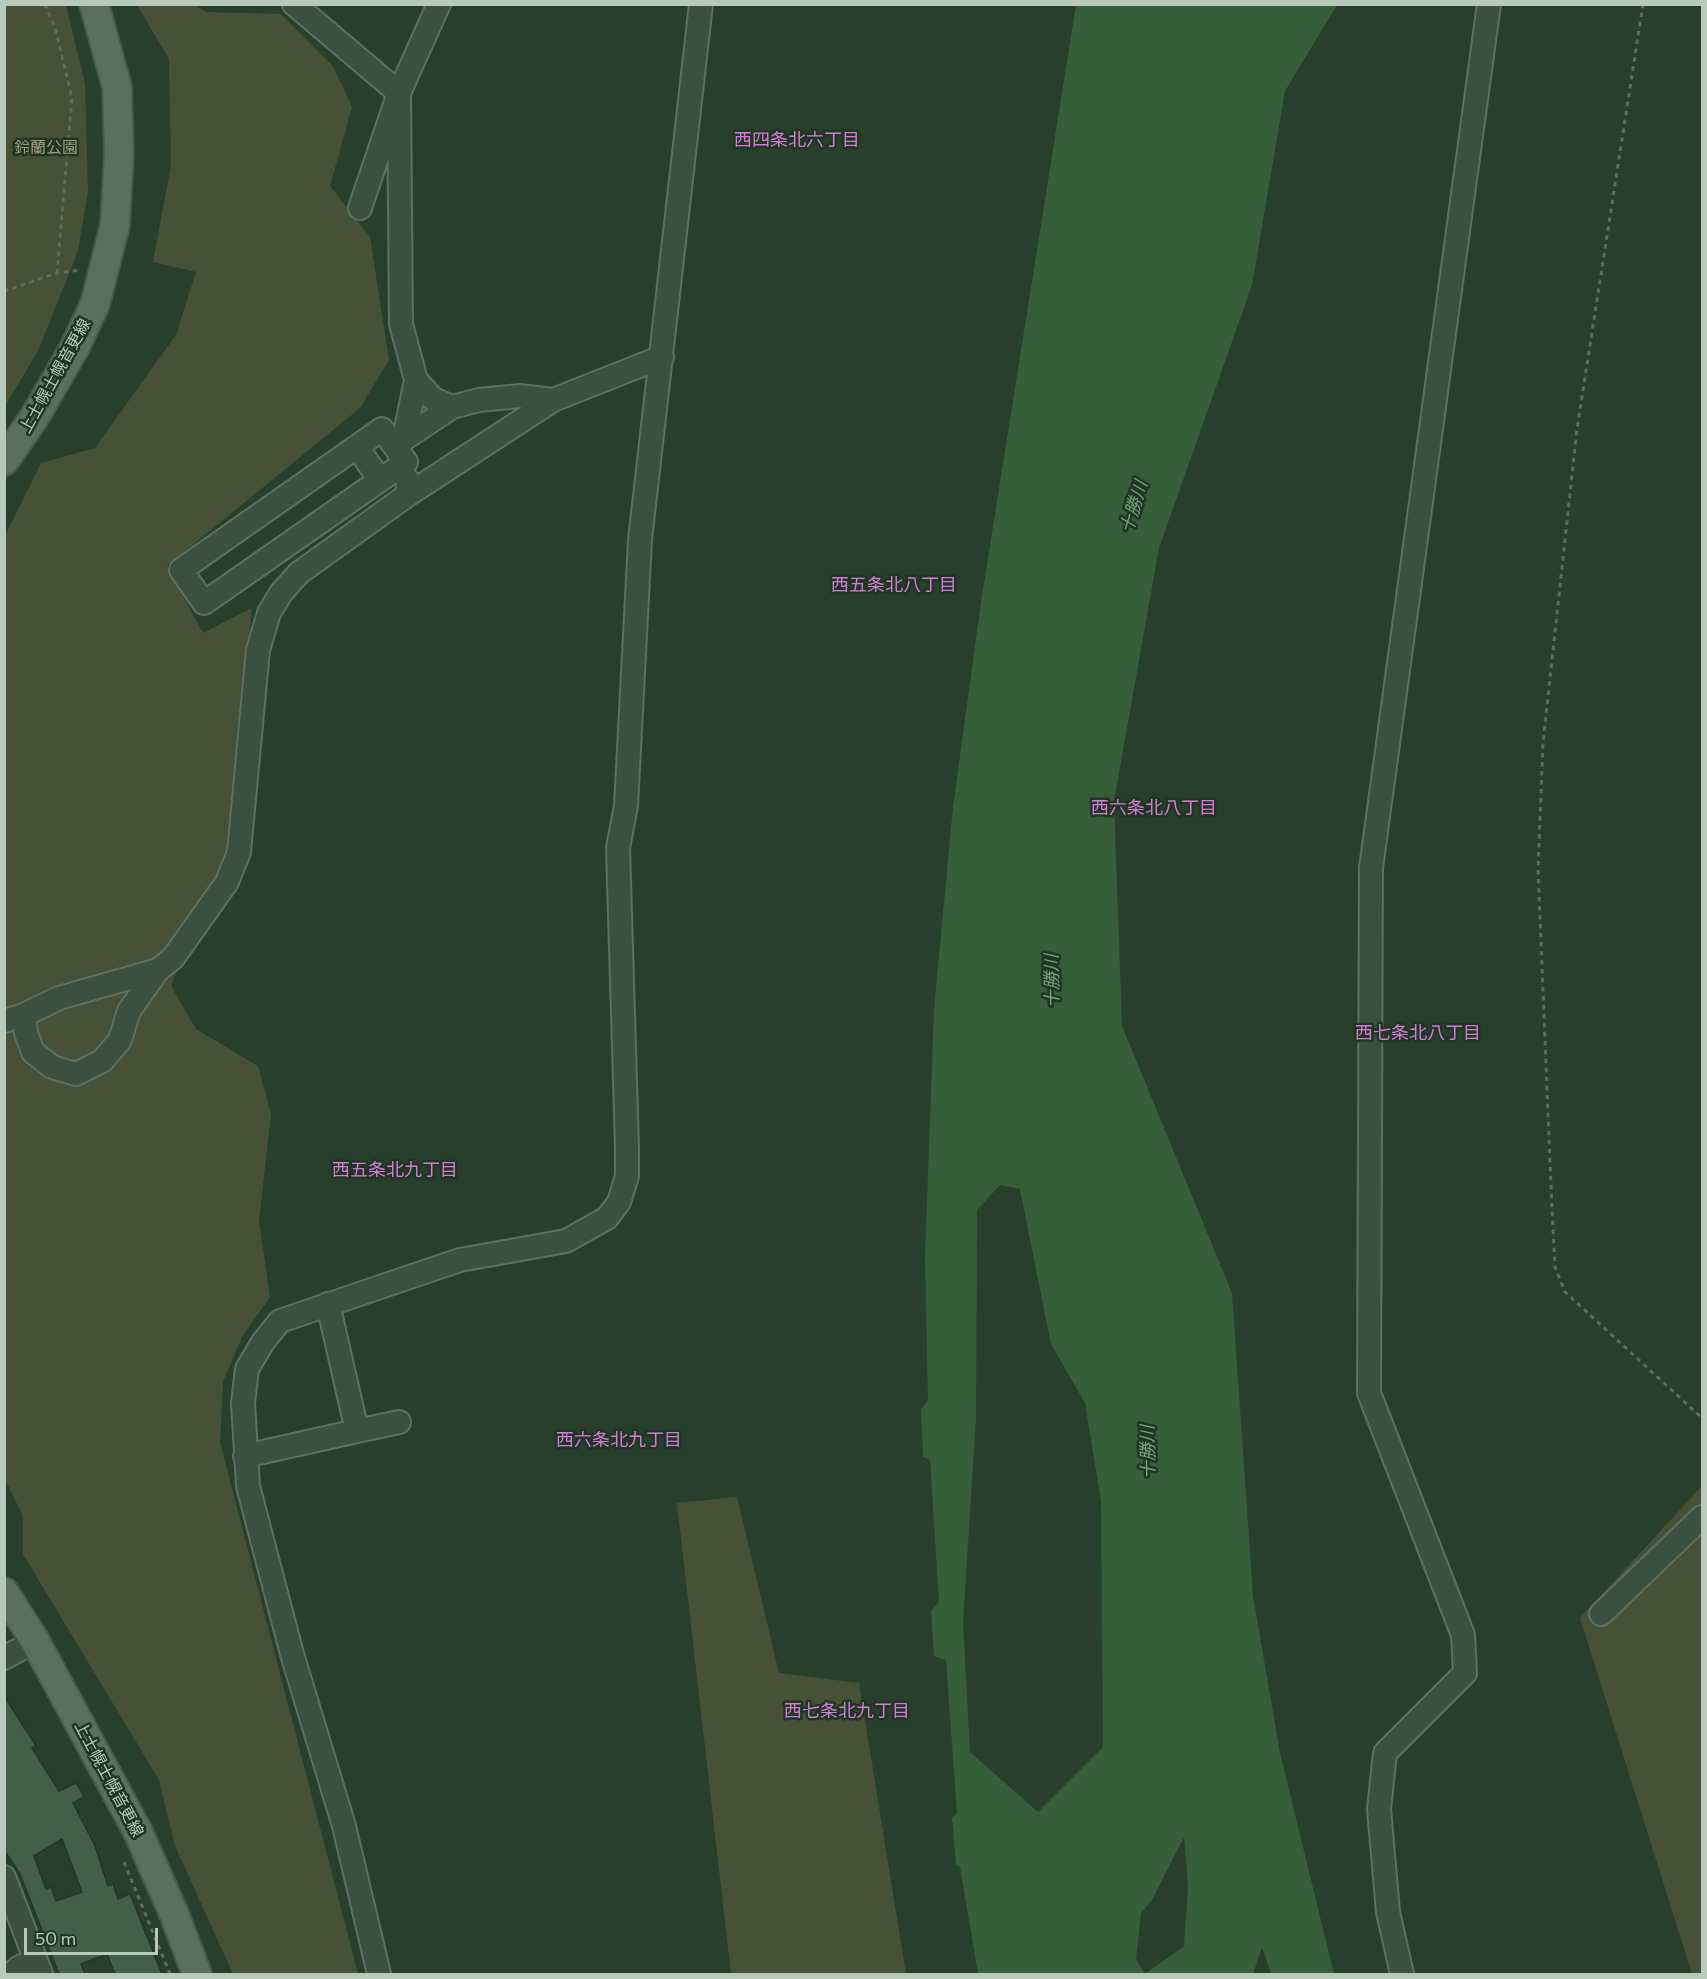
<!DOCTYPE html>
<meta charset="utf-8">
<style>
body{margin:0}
#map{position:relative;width:1707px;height:1979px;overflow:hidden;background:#28402b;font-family:Commissioner,sans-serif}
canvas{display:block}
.frame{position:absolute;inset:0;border:6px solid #b8cabc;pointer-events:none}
.scale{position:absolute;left:24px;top:1928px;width:134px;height:27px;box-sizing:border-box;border:3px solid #b8cabc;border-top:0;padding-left:8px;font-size:18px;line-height:21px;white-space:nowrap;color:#b8cabc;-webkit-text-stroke:4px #203624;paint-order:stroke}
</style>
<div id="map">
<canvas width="1707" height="1979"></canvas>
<div class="frame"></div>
<div class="scale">50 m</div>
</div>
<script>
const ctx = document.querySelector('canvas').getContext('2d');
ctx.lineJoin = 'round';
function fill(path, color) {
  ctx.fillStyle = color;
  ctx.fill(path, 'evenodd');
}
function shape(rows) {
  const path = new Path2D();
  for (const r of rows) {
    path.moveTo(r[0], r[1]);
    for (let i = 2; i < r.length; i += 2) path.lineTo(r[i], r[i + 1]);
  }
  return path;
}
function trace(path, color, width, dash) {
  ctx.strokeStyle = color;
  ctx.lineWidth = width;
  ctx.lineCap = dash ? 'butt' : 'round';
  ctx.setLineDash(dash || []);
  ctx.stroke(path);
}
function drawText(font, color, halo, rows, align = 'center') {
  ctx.font = font + ' Commissioner,"Noto Sans JP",sans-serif';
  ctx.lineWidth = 5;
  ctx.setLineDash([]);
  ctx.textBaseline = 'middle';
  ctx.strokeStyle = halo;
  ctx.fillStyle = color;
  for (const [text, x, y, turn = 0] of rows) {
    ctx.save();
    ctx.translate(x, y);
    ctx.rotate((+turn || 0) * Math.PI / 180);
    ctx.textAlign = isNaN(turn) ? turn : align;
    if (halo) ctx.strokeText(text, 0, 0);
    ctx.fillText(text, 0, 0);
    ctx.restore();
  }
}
const green = shape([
 [5,4,66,5,85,84,88,191,78,251,38,351,5,406],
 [137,5,195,5,206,12,281,14,333,66,352,107,330,186,370,237,389,360,360,408,167,566,203,633,252,608,228,847,171,986,196,1029,258,1066,271,1114,259,1220,270,1297,242,1337,223,1382,220,1442,358,1974,233,1974,175,1846,159,1780,23,1554,23,1516,5,1479,5,536,41,463,95,448,176,335,196,272,153,262,171,165,169,59],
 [1702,1486,1702,1974,1692,1974,1580,1618],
 [737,1497,779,1673,859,1683,906,1974,731,1974,677,1503]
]);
const water = shape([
 [1076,5,1337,5,1285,91,1252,285,1159,548,1114,801,1122,1026,1232,1293,1253,1596,1280,1753,1334,1974,1271,1974,1262,1947,1253,1974,978,1974,960,1867,956,1865,952,1818,957,1813,946,1660,934,1656,931,1611,939,1602,930,1460,923,1457,921,1409,928,1400,925,1257,934,1009,953,807,981,602],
 [1000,1185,1020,1189,1051,1344,1085,1403,1101,1501,1103,1747,1038,1812,970,1752,963,1622,976,1418,977,1210],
 [1184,1837,1188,1886,1184,1946,1145,1974,1136,1959,1141,1913,1152,1900]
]);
const building = shape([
 [4,1696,36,1746,32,1748,59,1791,76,1783,84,1797,73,1803,95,1846,108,1886,113,1884,118,1899,130,1894,162,1974,115,1974,107,1954,81,1964,85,1974,59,1974,20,1874,4,1850,4,1696],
 [62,1839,82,1892,56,1901,51,1887,46,1889,34,1856,62,1839]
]);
const path = shape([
 [45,4,56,31,72,98,57,273],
 [1643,4,1577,429,1543,743,1538,869,1552,1210,1555,1267,1565,1292,1702,1418],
 [4,291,57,273,81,270],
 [124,1862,170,1974]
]);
const minor = shape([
 [294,4,399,93,401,324,416,380,433,399,452,407],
 [360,208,399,93,439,4],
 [416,380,404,439,452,407,479,400,520,396,553,400,662,357],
 [382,429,406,462,204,603,181,570,382,429],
 [357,447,380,480],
 [407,479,409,494,553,400],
 [24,1015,26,1033,33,1052,52,1067,76,1074,102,1061,120,1040,129,1011,158,970],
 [4,1021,24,1015,59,998,158,970,173,958,227,882,239,852,258,650,269,613,281,593,299,573,409,494],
 [357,1431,399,1422],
 [245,1456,357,1431,328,1304],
 [1601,1614,1702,1517],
 [4,1658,35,1641],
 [4,1877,41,1974],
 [12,1974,18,1968,35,1960],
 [379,1974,344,1826,292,1654,248,1486,243,1403,247,1369,263,1342,280,1321,460,1260,566,1241,607,1218,619,1202,627,1176,627,1147,618,848,626,806,640,540,701,4],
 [1402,1974,1388,1912,1379,1809,1385,1753,1465,1673,1463,1635,1369,1393,1371,868,1489,4]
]);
const major = shape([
 [4,461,34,418,75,347,95,304,115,225,119,154,117,87,94,4],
 [4,1592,35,1641,139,1834,174,1914,197,1974]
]);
const parkNames = [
 ["鈴蘭公園",46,148]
];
const streetNames = [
 ["上士幌士幌音更線",55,376,-61],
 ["上士幌士幌音更線",109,1779,62]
];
const neighbourhoodNames = [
 ["西四条北六丁目",797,140],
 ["西五条北八丁目",894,585],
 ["西六条北八丁目",1154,808],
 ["西七条北八丁目",1418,1033],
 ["西五条北九丁目",395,1170],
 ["西六条北九丁目",619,1440],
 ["西七条北九丁目",847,1711]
];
const waterNames = [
 ["十勝川",1134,507,-73],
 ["十勝川",1052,981,-91],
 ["十勝川",1148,1452,-91]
];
fill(green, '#465138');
fill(water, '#365e3b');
fill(building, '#445f48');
trace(building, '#223826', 1.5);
trace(minor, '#5c7160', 26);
trace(major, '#455a49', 32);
trace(path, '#5f6d59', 3, [4.5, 4.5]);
trace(minor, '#3c503f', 22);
trace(major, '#5a705d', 28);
drawText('16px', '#a49d7f', '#203624', parkNames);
drawText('16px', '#b8cabc', '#203624', streetNames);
drawText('18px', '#d67cd5', '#203624', neighbourhoodNames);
drawText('italic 18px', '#74a77b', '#203624', waterNames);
</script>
